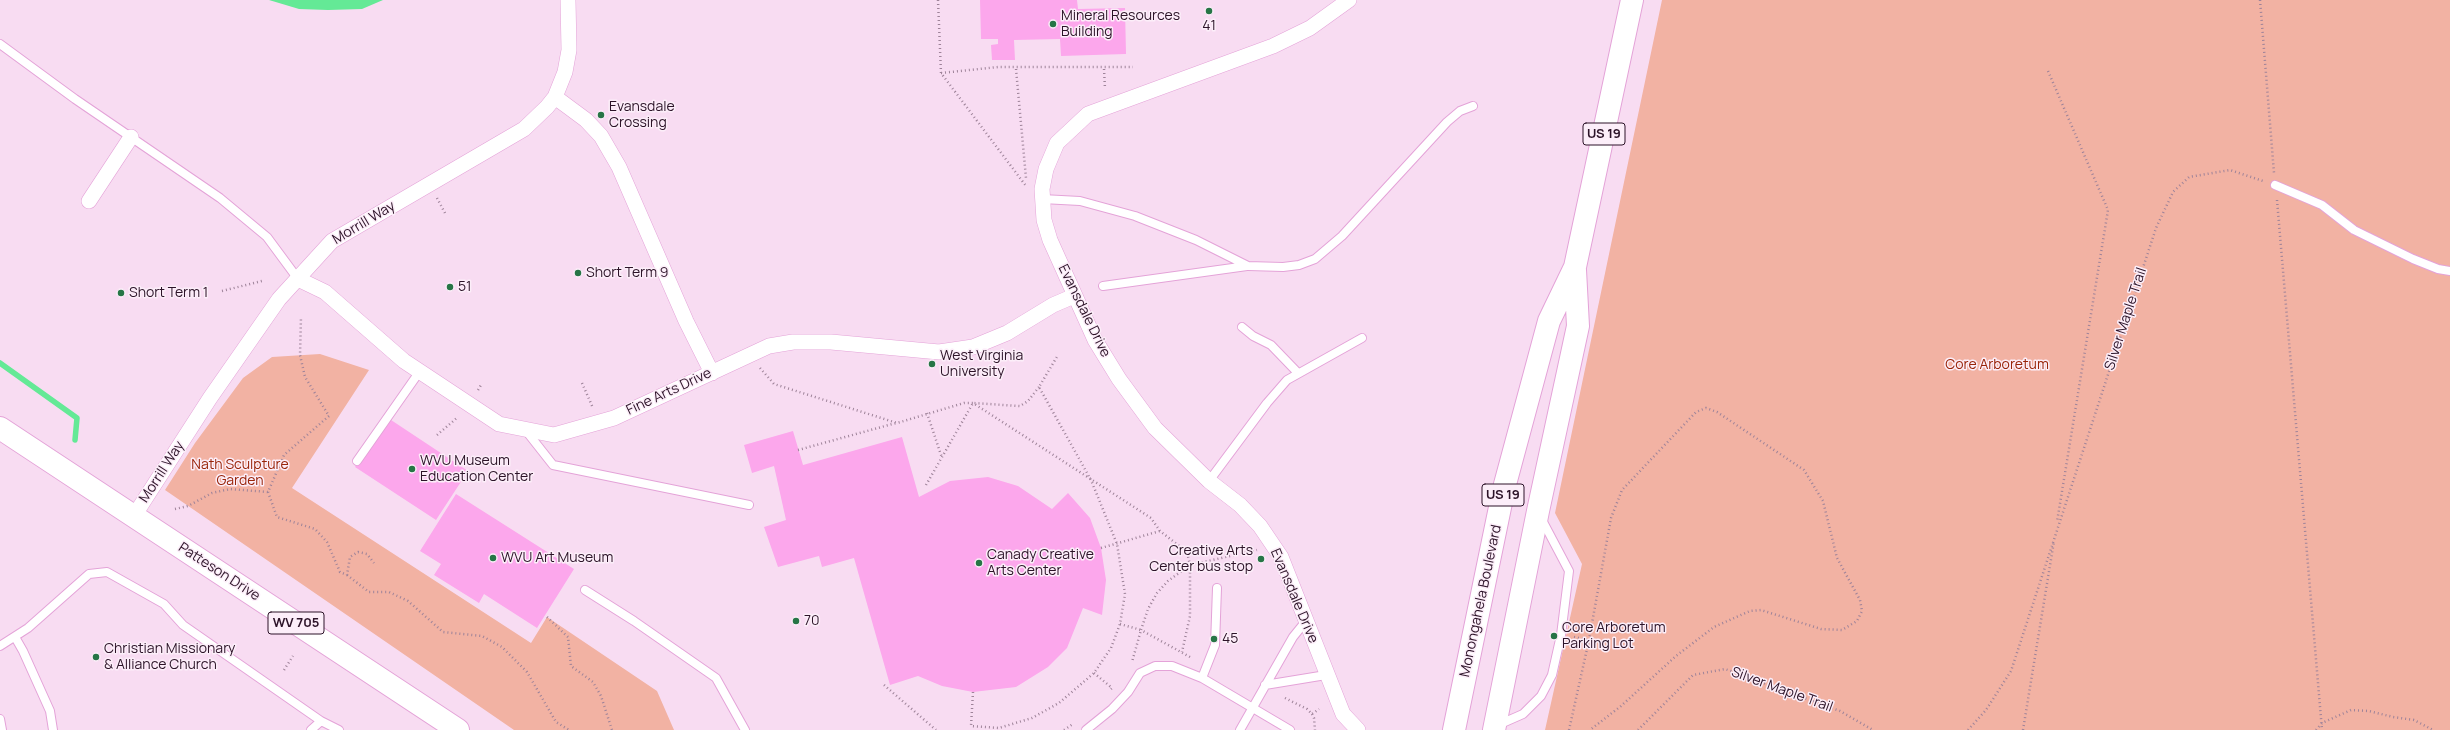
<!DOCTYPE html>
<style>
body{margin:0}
canvas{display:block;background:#f8dcf2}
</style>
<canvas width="2450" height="730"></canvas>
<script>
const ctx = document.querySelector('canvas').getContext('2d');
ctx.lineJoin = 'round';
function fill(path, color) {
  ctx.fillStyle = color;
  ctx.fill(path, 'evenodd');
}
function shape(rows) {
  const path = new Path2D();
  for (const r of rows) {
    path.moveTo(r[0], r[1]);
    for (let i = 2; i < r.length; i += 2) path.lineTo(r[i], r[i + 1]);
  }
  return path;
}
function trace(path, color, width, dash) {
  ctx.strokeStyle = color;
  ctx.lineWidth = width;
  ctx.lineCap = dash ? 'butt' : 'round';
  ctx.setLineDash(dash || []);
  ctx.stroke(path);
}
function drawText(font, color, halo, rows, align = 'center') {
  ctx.font = font + ' Manrope,sans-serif';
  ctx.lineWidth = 3;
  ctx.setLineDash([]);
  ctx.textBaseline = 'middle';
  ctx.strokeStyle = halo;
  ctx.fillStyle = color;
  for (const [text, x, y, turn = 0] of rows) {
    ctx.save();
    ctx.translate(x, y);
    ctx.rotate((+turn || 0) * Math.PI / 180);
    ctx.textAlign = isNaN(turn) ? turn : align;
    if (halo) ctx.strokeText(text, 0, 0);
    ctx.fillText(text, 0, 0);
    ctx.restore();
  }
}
const green = shape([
 [1662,0,2450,0,2450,730,1545,730,1582,564,1555,513],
 [320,354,369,370,292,488,531,643,547,617,657,691,674,730,514,730,165,490,195,443,243,378,272,357]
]);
const water = shape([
 [269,0,383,0,362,9,328,10,299,9]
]);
const stream = shape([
 [0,363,77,418,75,440]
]);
const building = shape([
 [980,0,1077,0,1078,9,1125,8,1126,54,1061,56,1060,39,1014,40,1015,60,992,60,991,45,998,44,998,39,981,39],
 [388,418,468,471,436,520,355,467],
 [793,431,803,465,902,437,919,497,950,481,988,477,1018,486,1052,509,1068,493,1090,518,1101,548,1106,580,1102,615,1083,608,1067,648,1048,667,1016,687,973,692,942,686,918,676,890,685,854,558,822,567,819,556,778,567,764,527,786,520,774,466,752,473,744,445],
 [456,494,574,569,537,628,484,594,479,603,434,575,441,564,420,551]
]);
const path = shape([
 [938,0,941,73,1026,186],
 [2260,0,2274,173],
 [1016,69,1026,178],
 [1104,69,1105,89],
 [2048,71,2108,210,2057,522],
 [941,73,998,67,1133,67],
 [437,198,446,215],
 [2277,200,2322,730],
 [222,291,262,281],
 [760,368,774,384,897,423,964,403,973,403,1151,518,1160,531,1187,552,1190,565,1190,616,1182,652],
 [582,383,593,408],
 [478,390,481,385],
 [927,413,942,458],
 [437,435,458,417],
 [798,450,896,423],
 [926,485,973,403,1020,406,1028,401,1039,387],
 [268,492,277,517,315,529,327,542,340,572,347,575,350,557,358,552,367,554,374,563],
 [175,509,188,506,212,493,230,489,268,492,284,455,329,416,305,377,300,355,301,317],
 [1101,548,1160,531],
 [347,575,369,592,389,592,408,601,443,632,482,636,502,647,527,672,556,722,569,730],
 [547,617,568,637,571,666,593,682,601,696,612,730],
 [1120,624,1141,630,1132,662],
 [1574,637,1589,640],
 [1190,657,1141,630,1148,609,1157,593,1168,581,1190,565,1257,550],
 [284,670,293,656],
 [1094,673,1112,688,1111,689],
 [884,685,936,730],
 [973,692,971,726,999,728,1032,718,1059,703,1094,673,1111,648,1120,624,1125,594,1117,544,1091,480,1039,387,1058,355],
 [1285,698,1307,709,1312,714,1319,709],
 [1312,714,1314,718,1315,730],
 [1064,730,1073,724],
 [1569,730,1589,640,1611,518,1622,490,1696,412,1706,408,1717,412,1804,470,1823,501,1837,558,1860,600,1862,611,1857,621,1842,630,1821,629,1761,610,1750,611,1714,627,1676,656,1621,706,1590,730],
 [1638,730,1693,675,1725,669,1840,711,1873,730],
 [1968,730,1986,710,2011,671,2156,228,2173,192,2189,177,2230,170,2263,181],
 [2023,730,2054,541],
 [2316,730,2322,723,2351,710,2369,711,2393,717,2414,720,2433,730]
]);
const lane = shape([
 [0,44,75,99,220,198,267,237,298,279],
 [2275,185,2322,205,2354,230,2413,259,2438,269,2450,271],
 [1042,199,1080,201,1135,216,1196,240,1248,266,1283,267,1299,265,1315,259,1342,236,1447,122,1460,111,1473,106],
 [1103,286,1247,266],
 [1242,327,1253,336,1271,345,1298,373],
 [527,432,553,465,749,505],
 [357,461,420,371],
 [1209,481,1267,403,1287,380,1362,338],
 [585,590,634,621,716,678,745,730],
 [15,637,23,651,50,711,53,730],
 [0,646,28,628,89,574,107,572,164,604,183,625,321,721,339,730],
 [1202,678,1215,645,1217,588],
 [1265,685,1326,675],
 [0,719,2,730],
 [1498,725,1523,714,1541,696,1552,675,1561,635,1569,571,1541,518],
 [311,730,321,721],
 [1086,730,1112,709,1128,692,1140,673,1155,666,1172,666,1202,678,1290,730],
 [1240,730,1293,637,1306,621]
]);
const street = shape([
 [1349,0,1310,28,1273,46,1088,114,1057,143,1046,169,1042,189,1044,220,1050,240,1095,340,1119,379,1155,428,1209,481,1240,505,1260,526,1281,557,1343,714,1358,730],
 [555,97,586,120,601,136,619,167,686,321,712,373],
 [89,201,131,137],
 [298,279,325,292,404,361,499,424,554,435,614,418,769,346,793,342,831,342,939,352,973,347,1007,333,1053,305,1074,296],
 [134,516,210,398,279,299,332,241,524,129,547,107,555,97,565,72,569,50,568,0]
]);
const primary = shape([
 [0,428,458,730],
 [1454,730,1504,488,1549,321,1575,267,1632,0],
 [1494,730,1538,511,1578,326,1575,270]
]);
const markers = [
 [1209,11,4,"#267546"],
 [1053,24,4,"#267546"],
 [601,115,4,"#267546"],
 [578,273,4,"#267546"],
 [450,287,4,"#267546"],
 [121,293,4,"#267546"],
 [932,364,4,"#267546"],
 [412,469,4,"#267546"],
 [493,558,4,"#267546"],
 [1261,559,4,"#267546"],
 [979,563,4,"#267546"],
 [796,621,4,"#267546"],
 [1554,636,4,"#267546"],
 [1214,639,4,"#267546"],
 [96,657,4,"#267546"]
];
const shields = [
 [1604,134,42],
 [1503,495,42],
 [296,623,56]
];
const shieldNames = [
 ["US 19",1604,134],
 ["US 19",1503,495],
 ["WV 705",296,623]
];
const poiNames = [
 ["Mineral Resources",1061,16],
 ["Building",1061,32],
 ["41",1209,26,"center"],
 ["Evansdale",609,107],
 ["Crossing",609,123],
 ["Short Term 9",586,273],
 ["51",458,287],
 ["Short Term 1",129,293],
 ["West Virginia",940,356],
 ["University",940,372],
 ["WVU Museum",420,461],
 ["Education Center",420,477],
 ["Creative Arts",1253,551,"right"],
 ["Center bus stop",1253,567,"right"],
 ["Canady Creative",987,555],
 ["Arts Center",987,571],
 ["WVU Art Museum",501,558],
 ["70",804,621],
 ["Core Arboretum",1562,628],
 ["Parking Lot",1562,644],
 ["45",1222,639],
 ["Christian Missionary",104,649],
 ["& Alliance Church",104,665]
];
const streetNames = [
 ["Morrill Way",364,223,-31],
 ["Evansdale Drive",1084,311,64],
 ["Silver Maple Trail",2126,319,-72],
 ["Fine Arts Drive",669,392,-25],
 ["Morrill Way",162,472,-57],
 ["Patteson Drive",219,572,33],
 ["Evansdale Drive",1294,596,67],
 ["Monongahela Boulevard",1481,601,-78],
 ["Silver Maple Trail",1782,690,20]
];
const parkNames = [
 ["Core Arboretum",1997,365],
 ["Nath Sculpture",240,465],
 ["Garden",240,481]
];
fill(green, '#f2b2a3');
fill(water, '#64e996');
trace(stream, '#64e996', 5.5);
fill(building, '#fca7ec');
trace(lane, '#e4a3d8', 10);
trace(street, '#e4a3d8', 16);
trace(primary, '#e4a3d8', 24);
trace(path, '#9e8399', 2.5, [1, 3]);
trace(lane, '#fff', 8);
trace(street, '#fff', 15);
trace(primary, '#fff', 22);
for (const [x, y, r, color] of markers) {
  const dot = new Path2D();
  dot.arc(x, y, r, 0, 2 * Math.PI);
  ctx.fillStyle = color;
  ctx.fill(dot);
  trace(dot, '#fceef9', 1.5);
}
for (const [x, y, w] of shields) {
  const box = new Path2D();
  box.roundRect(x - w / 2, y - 11, w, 22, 3);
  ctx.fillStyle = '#fceef9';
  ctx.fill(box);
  trace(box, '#2c1328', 1);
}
drawText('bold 13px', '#2c1328', null, shieldNames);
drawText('14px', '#2c1328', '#fceef9', poiNames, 'left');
drawText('14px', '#2c1328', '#fceef9', streetNames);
drawText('14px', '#99250a', '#fceef9', parkNames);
</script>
